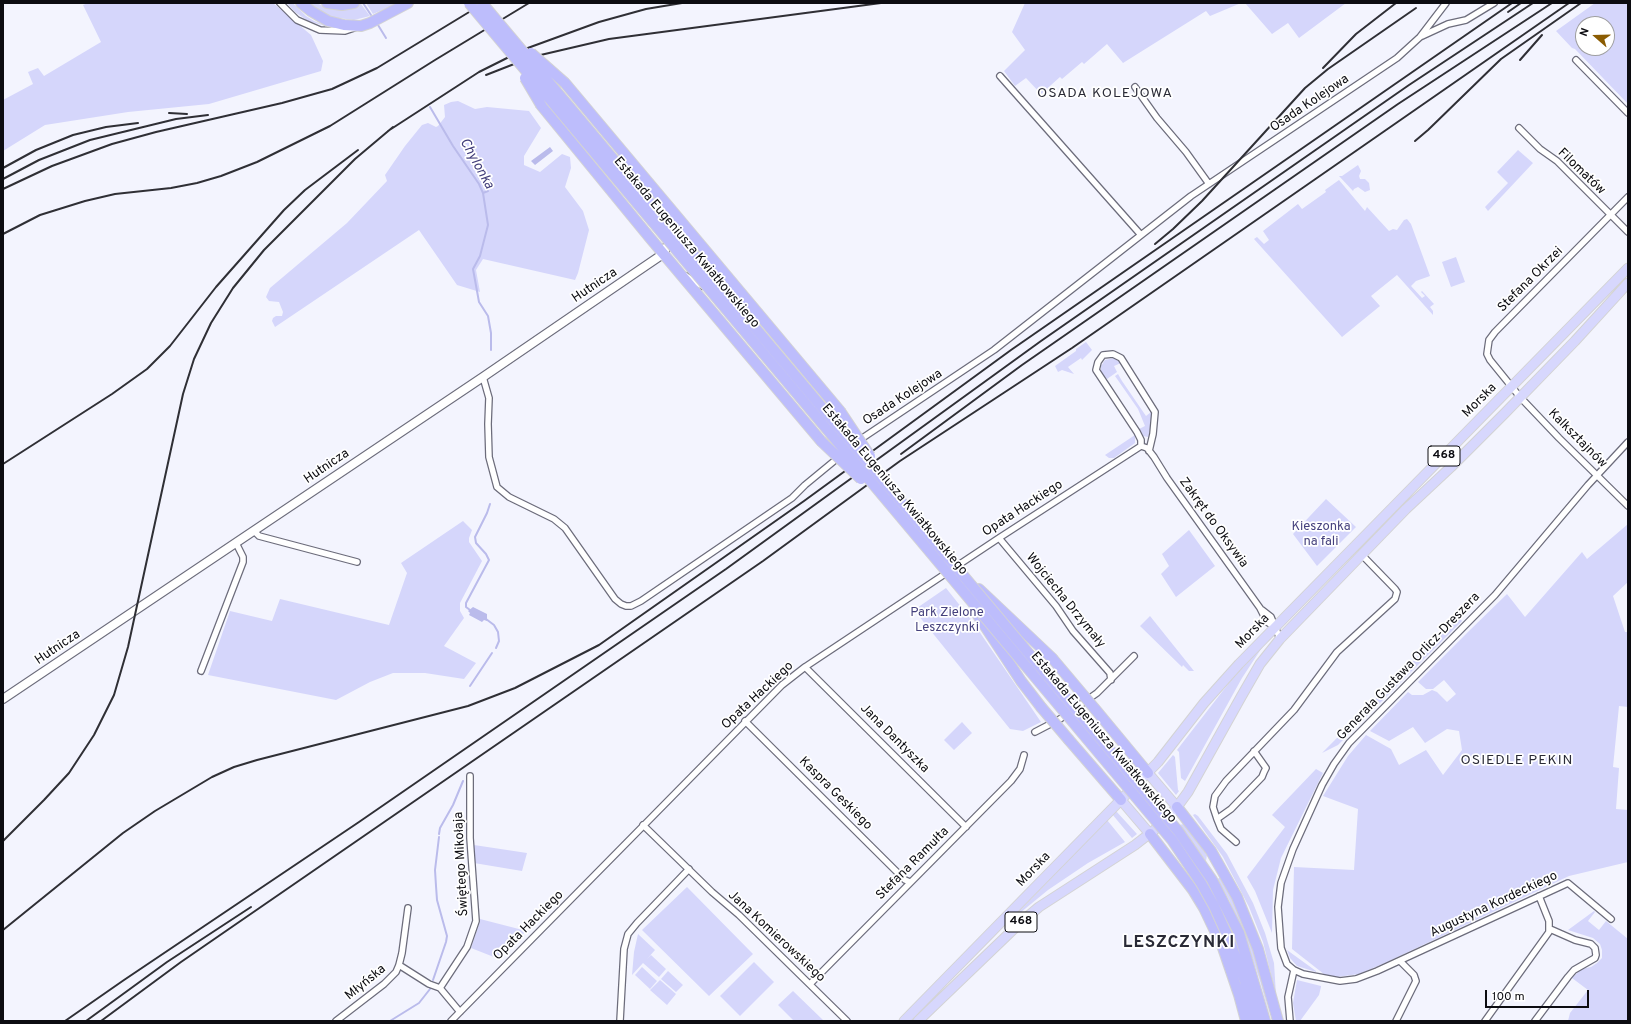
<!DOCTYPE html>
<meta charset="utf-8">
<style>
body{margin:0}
#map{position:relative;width:1631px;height:1024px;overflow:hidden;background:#f3f4fe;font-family:Overpass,sans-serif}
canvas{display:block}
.frame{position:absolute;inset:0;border:4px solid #0c0c11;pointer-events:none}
.north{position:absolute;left:1575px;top:16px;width:40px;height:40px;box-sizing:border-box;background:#fff;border:1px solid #9e9ea0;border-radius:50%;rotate:290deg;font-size:11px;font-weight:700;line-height:16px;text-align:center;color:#0c0c11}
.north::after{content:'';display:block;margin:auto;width:14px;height:18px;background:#8b5c02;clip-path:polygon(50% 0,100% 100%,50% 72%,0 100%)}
.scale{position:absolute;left:1485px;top:990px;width:104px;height:18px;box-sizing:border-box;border:2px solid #0c0c11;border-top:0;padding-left:5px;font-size:12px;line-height:14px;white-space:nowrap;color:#0c0c11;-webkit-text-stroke:3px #fff;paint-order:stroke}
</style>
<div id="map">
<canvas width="1631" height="1024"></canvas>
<div class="frame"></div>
<div class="north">N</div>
<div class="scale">100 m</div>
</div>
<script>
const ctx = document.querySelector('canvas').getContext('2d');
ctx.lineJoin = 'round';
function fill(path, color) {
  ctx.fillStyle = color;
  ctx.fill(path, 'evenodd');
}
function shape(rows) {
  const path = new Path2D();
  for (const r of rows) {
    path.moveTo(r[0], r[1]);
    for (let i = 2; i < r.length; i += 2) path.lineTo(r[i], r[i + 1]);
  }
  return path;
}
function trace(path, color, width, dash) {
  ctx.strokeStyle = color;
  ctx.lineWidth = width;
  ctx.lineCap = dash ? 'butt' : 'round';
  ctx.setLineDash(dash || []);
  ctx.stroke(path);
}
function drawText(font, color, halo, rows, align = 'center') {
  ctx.font = font + ' Overpass,sans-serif';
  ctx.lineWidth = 3.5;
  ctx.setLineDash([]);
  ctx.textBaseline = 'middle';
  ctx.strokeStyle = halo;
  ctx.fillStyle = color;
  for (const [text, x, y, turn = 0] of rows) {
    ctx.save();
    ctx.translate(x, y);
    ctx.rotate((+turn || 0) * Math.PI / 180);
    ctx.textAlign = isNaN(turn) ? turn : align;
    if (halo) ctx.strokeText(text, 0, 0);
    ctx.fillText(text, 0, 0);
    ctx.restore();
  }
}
const green = shape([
 [88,3,273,3,311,35,323,61,321,71,209,104,128,112,45,125,3,151,3,100,33,84,28,72,38,68,44,76,101,42,83,5],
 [287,3,293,3,306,16,314,21,329,27,308,21,295,12],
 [307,3,316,3,326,7,352,7,361,4,370,16,354,20,330,17],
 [366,3,399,3,373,14],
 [1025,3,1241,3,1210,16,1206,11,1123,63,1107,44,1084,64,1082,62,1062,79,1060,77,1041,94,1026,78,1015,86,1004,71,1025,50,1012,32],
 [1245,3,1346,3,1299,38,1288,23,1272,34],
 [1595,3,1628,3,1628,104,1575,49,1572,48,1556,31],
 [1583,24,1607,24,1607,48,1583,48],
 [458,101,475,109,487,107,529,111,541,128,524,156,524,165,540,172,562,154,570,157,571,168,565,187,583,211,589,230,578,273,575,280,483,259,476,270,480,292,457,285,419,230,275,327,272,321,273,318,276,316,282,316,283,312,279,302,269,301,266,297,270,288,347,223,387,181,385,175,405,146,422,125,428,123,436,127,438,126,445,117,444,105,451,102],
 [1518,150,1533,163,1488,211,1485,207,1508,183,1497,172],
 [1358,165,1361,171,1359,176,1360,179,1365,179,1369,183,1370,190,1365,192,1358,187,1354,189,1353,191,1339,176,1342,176],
 [1339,180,1365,211,1367,207,1389,231,1393,229,1397,230,1404,220,1407,219,1411,224,1430,276,1416,281,1411,286,1422,298,1425,296,1421,292,1422,291,1434,304,1430,307,1433,311,1433,315,1397,275,1371,296,1380,306,1342,337,1254,239,1257,237,1264,244,1269,240,1263,231,1298,204,1302,209,1326,192,1325,190],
 [1456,257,1465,282,1451,287,1442,262],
 [1086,342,1092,350,1082,360,1081,358,1068,367,1074,374,1062,370,1058,372,1055,366,1076,351,1076,349],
 [1114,358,1121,363,1114,366,1117,372,1107,379,1101,373,1101,366,1105,360],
 [1118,374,1122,381,1146,416,1151,412,1151,428,1148,437,1143,436,1139,429,1145,426,1138,409,1115,376],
 [1135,435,1135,443,1114,458,1109,458,1105,455],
 [1326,499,1356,527,1317,566,1293,534],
 [463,521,472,530,469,538,469,542,482,561,460,603,460,611,464,618,444,646,476,663,464,679,425,673,393,673,370,682,336,700,208,675,230,611,272,621,280,599,389,625,407,573,401,563],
 [1628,524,1628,582,1613,596,1625,632,1628,632,1628,707,1619,706,1613,767,1619,768,1616,809,1628,810,1628,862,1569,876,1387,962,1359,974,1329,978,1292,949,1294,867,1354,870,1358,809,1323,796,1348,756,1366,735,1391,749,1399,765,1426,750,1443,775,1462,750,1459,731,1447,729,1425,743,1413,727,1389,741,1370,731,1408,692,1412,695,1423,695,1432,690,1437,692,1447,702,1456,694,1444,680,1433,689,1426,689,1418,682,1469,631,1507,594,1525,617,1582,552,1587,559],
 [1189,530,1215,566,1176,597,1161,574,1169,566,1162,554],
 [946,588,970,618,1041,722,1023,731,1010,729,914,610],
 [1150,616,1194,671,1189,671,1183,665,1182,667,1140,626],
 [1458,616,1462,621,1338,745,1322,753],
 [1265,643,1242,678,1185,781,1181,778,1179,752,1177,750,1232,679],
 [962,722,972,733,954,750,944,740],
 [1173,755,1175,757,1178,790,1179,791,1176,795,1158,773],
 [1316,769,1323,773,1281,858,1273,890,1272,933,1255,891,1247,877,1285,827,1272,815],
 [1116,811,1137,834,1132,838,1112,814],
 [1195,814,1198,816,1227,854,1253,903,1265,933,1274,963,1276,995,1263,942,1249,907,1223,857,1193,815],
 [1107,820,1125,842,1088,863,1048,890,1009,922],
 [1184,824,1207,855,1206,861,1179,825],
 [474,845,527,853,522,871,474,863],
 [1221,877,1233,898,1253,946,1271,1021,1260,981,1243,931,1229,900,1217,879],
 [687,887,753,954,709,996,642,930],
 [1594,911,1595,912,1588,921,1599,930,1606,921,1628,939,1627,1021,1568,1021,1570,1013,1588,990,1572,978,1581,969,1591,967,1597,963,1602,958,1602,950,1600,944,1593,938,1568,930],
 [480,919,515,928,526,931,499,959,471,948,479,924],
 [638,934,655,950,647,959,651,955,666,969,659,977,643,963,632,975,634,952],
 [1287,950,1316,971,1316,972,1297,966,1290,958],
 [754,962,774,982,740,1016,720,996],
 [642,967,657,981,650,989,635,975],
 [668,971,683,985,676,992,661,979],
 [660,980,676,994,667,1005,650,990],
 [1297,980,1321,986,1321,987,1319,995,1300,1021,1296,1021,1293,1003],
 [793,991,823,1020,822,1021,794,1021,778,1005]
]);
const water = shape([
 [550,147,553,151,535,165,531,161],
 [473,607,487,614,487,621,484,620,482,622,469,615,470,613,468,611]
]);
const stream = shape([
 [363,3,371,15],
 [378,25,386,38],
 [430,107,453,146,479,184,483,193,488,225,480,256,473,269,479,302,488,316,491,333,491,350],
 [483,193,488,191],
 [470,610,466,607,466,603,489,560,486,554,476,543,475,537,487,513,490,504],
 [486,619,494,625,498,632,499,641,496,648],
 [470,686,492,653],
 [439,834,440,828,453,805,463,781],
 [433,980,446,942,447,936,437,900,436,886,435,870,439,837],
 [390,1021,419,1003,430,989]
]);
const street = shape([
 [280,3,297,20,320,30,345,31,354,28],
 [1422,36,1448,24,1466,20,1494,3],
 [1576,60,1628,113],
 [1000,76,1141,235],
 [1135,87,1157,118,1186,152,1209,184],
 [1519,128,1540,149,1557,161,1628,232],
 [1628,197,1495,332,1489,340,1487,354,1490,360,1520,397,1559,438,1628,506],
 [686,276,702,286],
 [483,377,489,398,488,424,489,457,497,487,509,497,554,519,565,528,615,599,621,604,626,606,631,606,641,601,792,498,805,485,839,457],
 [858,441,994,350,1191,196,1397,58,1420,37,1446,3],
 [1141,446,1147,448,1154,457,1167,478,1260,608,1267,622,1276,627],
 [1141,446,1141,440,1137,432,1096,370,1098,362,1103,355,1113,354,1121,358,1155,412,1153,434,1149,451],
 [254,531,259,536,357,562],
 [999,538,1056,606,1073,631,1110,673,1111,680],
 [1262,610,1271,617,1280,639],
 [805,667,966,827],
 [201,671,243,562,243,557,236,543],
 [745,721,905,880,910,882],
 [1035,732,1060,719,1097,693,1134,656],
 [1254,751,1266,768,1264,772,1262,777,1231,809,1217,819,1213,807,1215,796,1226,781,1294,710,1337,652,1395,599,1397,592,1395,589,1361,554],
 [1217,819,1221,829,1236,842],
 [643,825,712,892,739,915,847,1021],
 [1611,919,1568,883,1377,971,1356,979,1340,981,1303,974,1294,970,1287,964,1281,948,1278,907,1281,883,1293,849,1322,785,1334,764,1349,743,1495,595,1588,485,1628,442],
 [399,965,429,984,440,988,460,1012],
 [810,984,1011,781,1020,769,1024,755],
 [440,988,467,947,476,921,470,838,470,776],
 [336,1021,384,984,396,972,399,965,402,953,408,908],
 [451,1021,782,685,805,667,999,538,1141,446],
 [620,1021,624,949,628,934,637,923,689,869],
 [1290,1021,1288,997,1294,970],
 [1396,1021,1416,981,1414,975,1400,961],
 [1485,1021,1549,932,1549,921,1539,896],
 [1535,1021,1568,977,1574,970,1595,958,1596,955,1595,948,1591,944,1575,940,1550,929]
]);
const secondary = shape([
 [3,699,483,377,638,271,663,254,668,244,674,239,691,233]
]);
const primary = shape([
 [1148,773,1177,807],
 [1121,800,1150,834],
 [904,1021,1158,762,1204,703,1239,664,1628,268],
 [918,1021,1019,924,1039,907,1135,845,1162,824,1177,807,1188,792,1241,697,1260,664,1280,639,1406,509,1451,467,1505,413,1575,341,1628,283]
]);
const highway = shape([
 [301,3,311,11,328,21,344,25,361,26,370,23,408,3],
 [327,3,342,5,354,3],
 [565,83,840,411],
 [541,105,650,238,821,441],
 [979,589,1052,658],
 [975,611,1021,681,1041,707],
 [1095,709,1148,773],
 [1069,740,1121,800],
 [1177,807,1211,851,1237,897,1258,949,1278,1021],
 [1150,834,1193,890,1204,908,1223,948,1239,995,1246,1021],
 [1239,933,1265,1021],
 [1228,937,1245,981,1255,1021]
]);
const rail = shape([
 [1508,12,1521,3],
 [1520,60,1542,35],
 [1323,68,1356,34,1396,3],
 [486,75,532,57,609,39,881,3],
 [169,113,187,114],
 [388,131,479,72,525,49,599,22,646,9,682,3],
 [1415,141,1428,130,1501,59,1581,3],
 [3,168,36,150,73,135,106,127,138,123],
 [3,179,39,160,90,140,176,119,208,115],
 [3,189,52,166,112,144,156,132,282,103,332,89,377,68,484,3],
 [3,234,40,215,85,201,115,194,171,188,197,183,221,176,257,162,330,126,435,60,529,3],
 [1155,244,1173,229,1202,201,1305,88,1328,69,1416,8],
 [901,454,1022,365,1398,104,1552,3],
 [3,464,112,394,147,369,170,346,216,287,284,210,305,190,358,150],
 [3,841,44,800,69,773,94,735,114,695,128,647,183,394,194,359,211,323,233,288,264,250,355,159,393,127],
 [3,930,123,833,155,811,212,777,234,767,257,760,468,706,515,688,599,645,804,501,1011,350,1512,3],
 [65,1021,124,980,359,822,726,569,1041,341,1409,85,1533,3],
 [86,1021,167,962,251,907],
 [101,1021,181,962,763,561,900,461,1072,348,1569,3]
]);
const highwayBridge = shape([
 [469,3,1172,840,1201,883,1214,906,1228,937],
 [482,3,1178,831,1212,880,1239,933],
 [531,53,565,83],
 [525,78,541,105],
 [840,411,870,456],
 [821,441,861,479],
 [1052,658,1095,709],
 [1041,707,1069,740]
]);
const shields = [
 [1444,456,32],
 [1021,922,32]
];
const shieldNames = [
 ["468",1444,456],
 ["468",1021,922]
];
const streetNames = [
 ["Osada Kolejowa",1310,104,-34],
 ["Filomatów",1581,172,44],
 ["Estakada Eugeniusza Kwiatkowskiego",686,243,50],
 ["Stefana Okrzei",1531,280,-45],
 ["Hutnicza",595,286,-34],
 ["Osada Kolejowa",903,398,-33],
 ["Morska",1480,401,-45],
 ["Kalksztajnów",1577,439,45],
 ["Hutnicza",327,467,-34],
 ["Estakada Eugeniusza Kwiatkowskiego",894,490,50],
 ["Opata Hackiego",1023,509,-33],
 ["Zakręt do Oksywia",1213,523,54],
 ["Wojciecha Drzymały",1065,601,51],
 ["Morska",1253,632,-46],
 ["Hutnicza",58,648,-34],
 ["Generała Gustawa Orlicz-Dreszera",1409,667,-46],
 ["Opata Hackiego",758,696,-43],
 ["Estakada Eugeniusza Kwiatkowskiego",1103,738,50],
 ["Jana Dantyszka",894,739,45],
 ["Kaspra Geskiego",835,794,45],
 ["Świętego Mikołaja",462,864,-93],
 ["Stefana Ramułta",913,864,-45],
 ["Morska",1034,870,-46],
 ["Augustyna Kordeckiego",1494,905,-25],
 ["Opata Hackiego",529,926,-45],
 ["Jana Komierowskiego",776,937,43],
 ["Młyńska",366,983,-39]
];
const parkNames = [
 ["Kieszonka",1321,527],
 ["na fali",1321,542],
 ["Park Zielone",947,613],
 ["Leszczynki",947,628]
];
const neighbourhoodNames = [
 ["OSADA KOLEJOWA",1105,94],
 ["OSIEDLE PEKIN",1517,761]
];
const waterNames = [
 ["Chylonka",476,164,61]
];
const districtNames = [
 ["LESZCZYNKI",1179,944]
];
fill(green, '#d5d6fb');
fill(water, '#babbeb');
trace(stream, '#babbeb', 2);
trace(street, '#6c6c7b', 8);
trace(secondary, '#6c6c7b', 10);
trace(primary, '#d3d3d4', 11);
trace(highway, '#d3d3d4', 12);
trace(street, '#fff', 5.5);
trace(secondary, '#fff', 8);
trace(primary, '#d7d7fd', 9);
trace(highway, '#bdbdfc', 10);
trace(rail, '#2f2f35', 2);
trace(highwayBridge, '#d3d3d4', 12, []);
trace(highwayBridge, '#bdbdfc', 10);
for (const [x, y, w] of shields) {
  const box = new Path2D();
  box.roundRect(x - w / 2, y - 10, w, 20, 3);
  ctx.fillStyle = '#fff';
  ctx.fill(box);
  trace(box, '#0c0c11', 1);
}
drawText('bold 12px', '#0c0c11', null, shieldNames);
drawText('13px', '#0c0c11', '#fff', streetNames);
drawText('13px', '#45417d', '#fff', parkNames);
ctx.letterSpacing = '1px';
drawText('14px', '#2a2b37', '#fff', neighbourhoodNames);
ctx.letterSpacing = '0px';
drawText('italic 14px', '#423e7a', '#fff', waterNames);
ctx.letterSpacing = '1px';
drawText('bold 17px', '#2a2b37', '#fff', districtNames);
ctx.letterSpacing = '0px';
</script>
